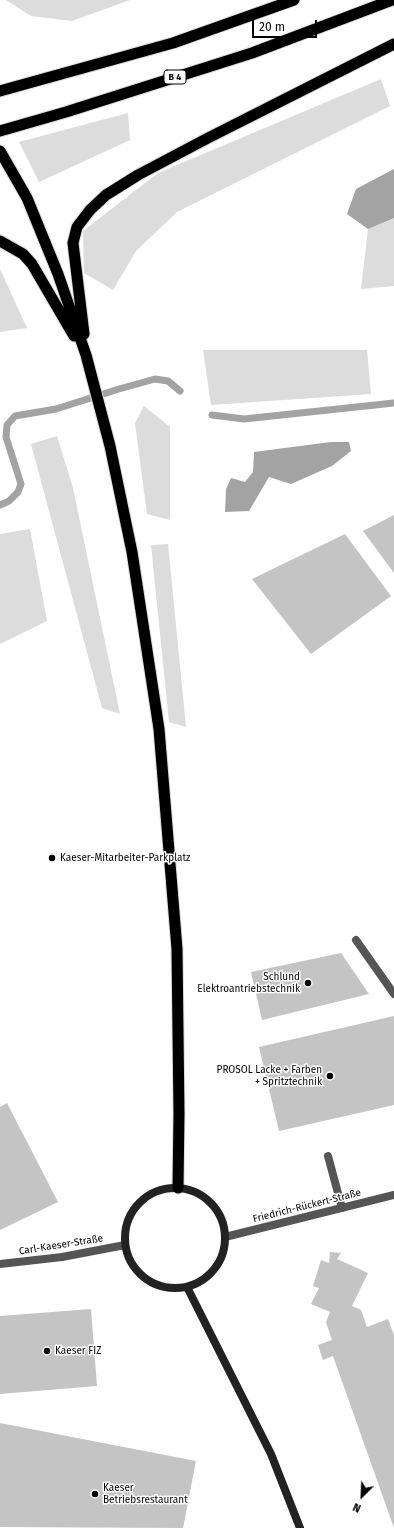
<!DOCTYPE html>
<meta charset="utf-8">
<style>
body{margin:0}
#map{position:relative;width:394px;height:1528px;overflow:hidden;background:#fff;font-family:"Fira Sans",sans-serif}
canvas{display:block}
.north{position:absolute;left:342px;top:1476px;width:40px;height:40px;-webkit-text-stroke:3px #fff;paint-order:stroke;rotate:204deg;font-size:11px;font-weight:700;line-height:16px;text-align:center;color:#000}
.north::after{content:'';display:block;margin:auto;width:14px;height:18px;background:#000;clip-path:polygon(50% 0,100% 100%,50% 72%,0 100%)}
.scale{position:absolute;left:252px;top:20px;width:65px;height:18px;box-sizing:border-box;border:2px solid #000;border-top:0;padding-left:5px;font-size:12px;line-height:14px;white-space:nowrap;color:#000;-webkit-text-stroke:3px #fff;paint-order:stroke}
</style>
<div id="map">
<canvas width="394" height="1528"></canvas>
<div class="north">N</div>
<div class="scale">20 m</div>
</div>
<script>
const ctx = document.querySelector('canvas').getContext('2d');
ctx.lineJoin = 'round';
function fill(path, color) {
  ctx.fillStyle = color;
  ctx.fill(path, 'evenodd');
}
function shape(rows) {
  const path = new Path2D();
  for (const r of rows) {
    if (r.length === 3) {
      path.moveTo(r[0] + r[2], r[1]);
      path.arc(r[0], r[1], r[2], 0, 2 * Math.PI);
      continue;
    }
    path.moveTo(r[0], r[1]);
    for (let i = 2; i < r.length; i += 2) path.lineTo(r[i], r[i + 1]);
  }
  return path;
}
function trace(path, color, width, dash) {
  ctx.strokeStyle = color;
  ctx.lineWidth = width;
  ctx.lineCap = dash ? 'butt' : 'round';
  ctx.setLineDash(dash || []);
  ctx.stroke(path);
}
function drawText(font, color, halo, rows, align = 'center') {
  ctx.font = font + ' "Fira Sans",sans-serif';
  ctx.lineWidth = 3;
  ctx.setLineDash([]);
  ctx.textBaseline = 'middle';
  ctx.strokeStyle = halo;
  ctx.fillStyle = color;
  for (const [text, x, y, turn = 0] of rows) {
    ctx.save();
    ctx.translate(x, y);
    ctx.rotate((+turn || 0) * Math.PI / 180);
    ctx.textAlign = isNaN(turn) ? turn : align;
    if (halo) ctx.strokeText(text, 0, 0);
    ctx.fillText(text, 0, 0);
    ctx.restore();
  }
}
const green = shape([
 [6,0,130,0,72,21,31,16],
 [381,79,390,106,177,212,136,251,113,290,84,273,83,231,158,173],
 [128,113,130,140,39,182,19,142],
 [394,218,394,286,361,289,368,229],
 [0,269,27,328,0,332],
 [203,350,367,350,371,394,211,405],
 [144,406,170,427,170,520,147,514,135,423],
 [57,436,73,488,120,714,102,708,31,444],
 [30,529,47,621,0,644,0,534],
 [168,544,186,727,169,722,151,545]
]);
const water = shape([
 [394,169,394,218,368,229,347,214,356,189],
 [331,442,349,442,351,451,332,466,291,484,269,477,249,511,225,512,226,489,231,478,245,482,253,472,254,452]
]);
const stream = shape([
 [212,415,244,419,394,403],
 [0,505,9,501,18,492,21,484,6,437,7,425,15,416,56,409,119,389,155,379,168,381,180,391]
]);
const building = shape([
 [394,515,394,573,363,531],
 [345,534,391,596,311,654,252,579],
 [341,953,369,994,262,1020,251,972],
 [394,1016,394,1105,279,1131,259,1047],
 [7,1103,58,1202,0,1230,0,1107],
 [330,1252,341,1253,337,1259,368,1273,352,1306,361,1310,367,1327,388,1319,394,1335,394,1528,333,1356,323,1360,318,1345,332,1340,326,1322,330,1312,311,1304,319,1288,313,1286,321,1260,329,1263],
 [91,1309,97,1386,0,1394,0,1316],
 [0,1423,196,1461,183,1528,0,1527]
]);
const service = shape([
 [356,940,394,994],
 [328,1156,342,1208]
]);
const minor = shape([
 [225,1237,394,1195],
 [0,1264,62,1257,125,1245]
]);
const secondary = shape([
 [175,1238,50],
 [187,1287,271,1454,300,1528]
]);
const trunk = shape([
 [0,91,173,43,294,0],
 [0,131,66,112,252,53,392,0],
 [0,151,27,198,58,274,86,355,110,446,132,552,159,729,177,949,179,1114,178,1188],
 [0,241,23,254,32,264,74,336],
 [84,334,73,243,77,227,90,210,106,195,138,175,208,138,394,44]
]);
const markers = [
 [52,858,4,"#000"],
 [308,983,4,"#000"],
 [330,1076,4,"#000"],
 [47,1351,4,"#000"],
 [95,1494,4,"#000"]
];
const shields = [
 [175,77,22]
];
const shieldNames = [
 ["B 4",175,77]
];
const poiNames = [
 ["Kaeser-Mitarbeiter-Parkplatz",60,858],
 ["Schlund",300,977,"right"],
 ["Elektroantriebstechnik",300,989,"right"],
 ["PROSOL Lacke + Farben",322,1070,"right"],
 ["+ Spritztechnik",322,1082,"right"],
 ["Kaeser FIZ",55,1351],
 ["Kaeser",103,1488],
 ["Betriebsrestaurant",103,1500]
];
const streetNames = [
 ["Friedrich-Rückert-Straße",307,1206,-14],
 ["Carl-Kaeser-Straße",61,1245,-9]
];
fill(green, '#dcdcdc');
fill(water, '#a3a3a3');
trace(stream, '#a3a3a3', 7);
fill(building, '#c4c4c4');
trace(trunk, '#dbdbdb', 13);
trace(service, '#555', 8);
trace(minor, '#555', 8);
trace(secondary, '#222', 8);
trace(trunk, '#000', 11);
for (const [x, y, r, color] of markers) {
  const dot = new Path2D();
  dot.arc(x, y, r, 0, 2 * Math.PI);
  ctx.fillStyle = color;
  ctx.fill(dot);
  trace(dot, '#fff', 1.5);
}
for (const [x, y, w] of shields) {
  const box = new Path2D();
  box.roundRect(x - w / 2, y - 7, w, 14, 3);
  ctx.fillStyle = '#fff';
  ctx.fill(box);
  trace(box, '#000', 1);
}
drawText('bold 9px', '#000', null, shieldNames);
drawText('10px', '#000', '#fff', poiNames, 'left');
drawText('10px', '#000', '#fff', streetNames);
</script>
